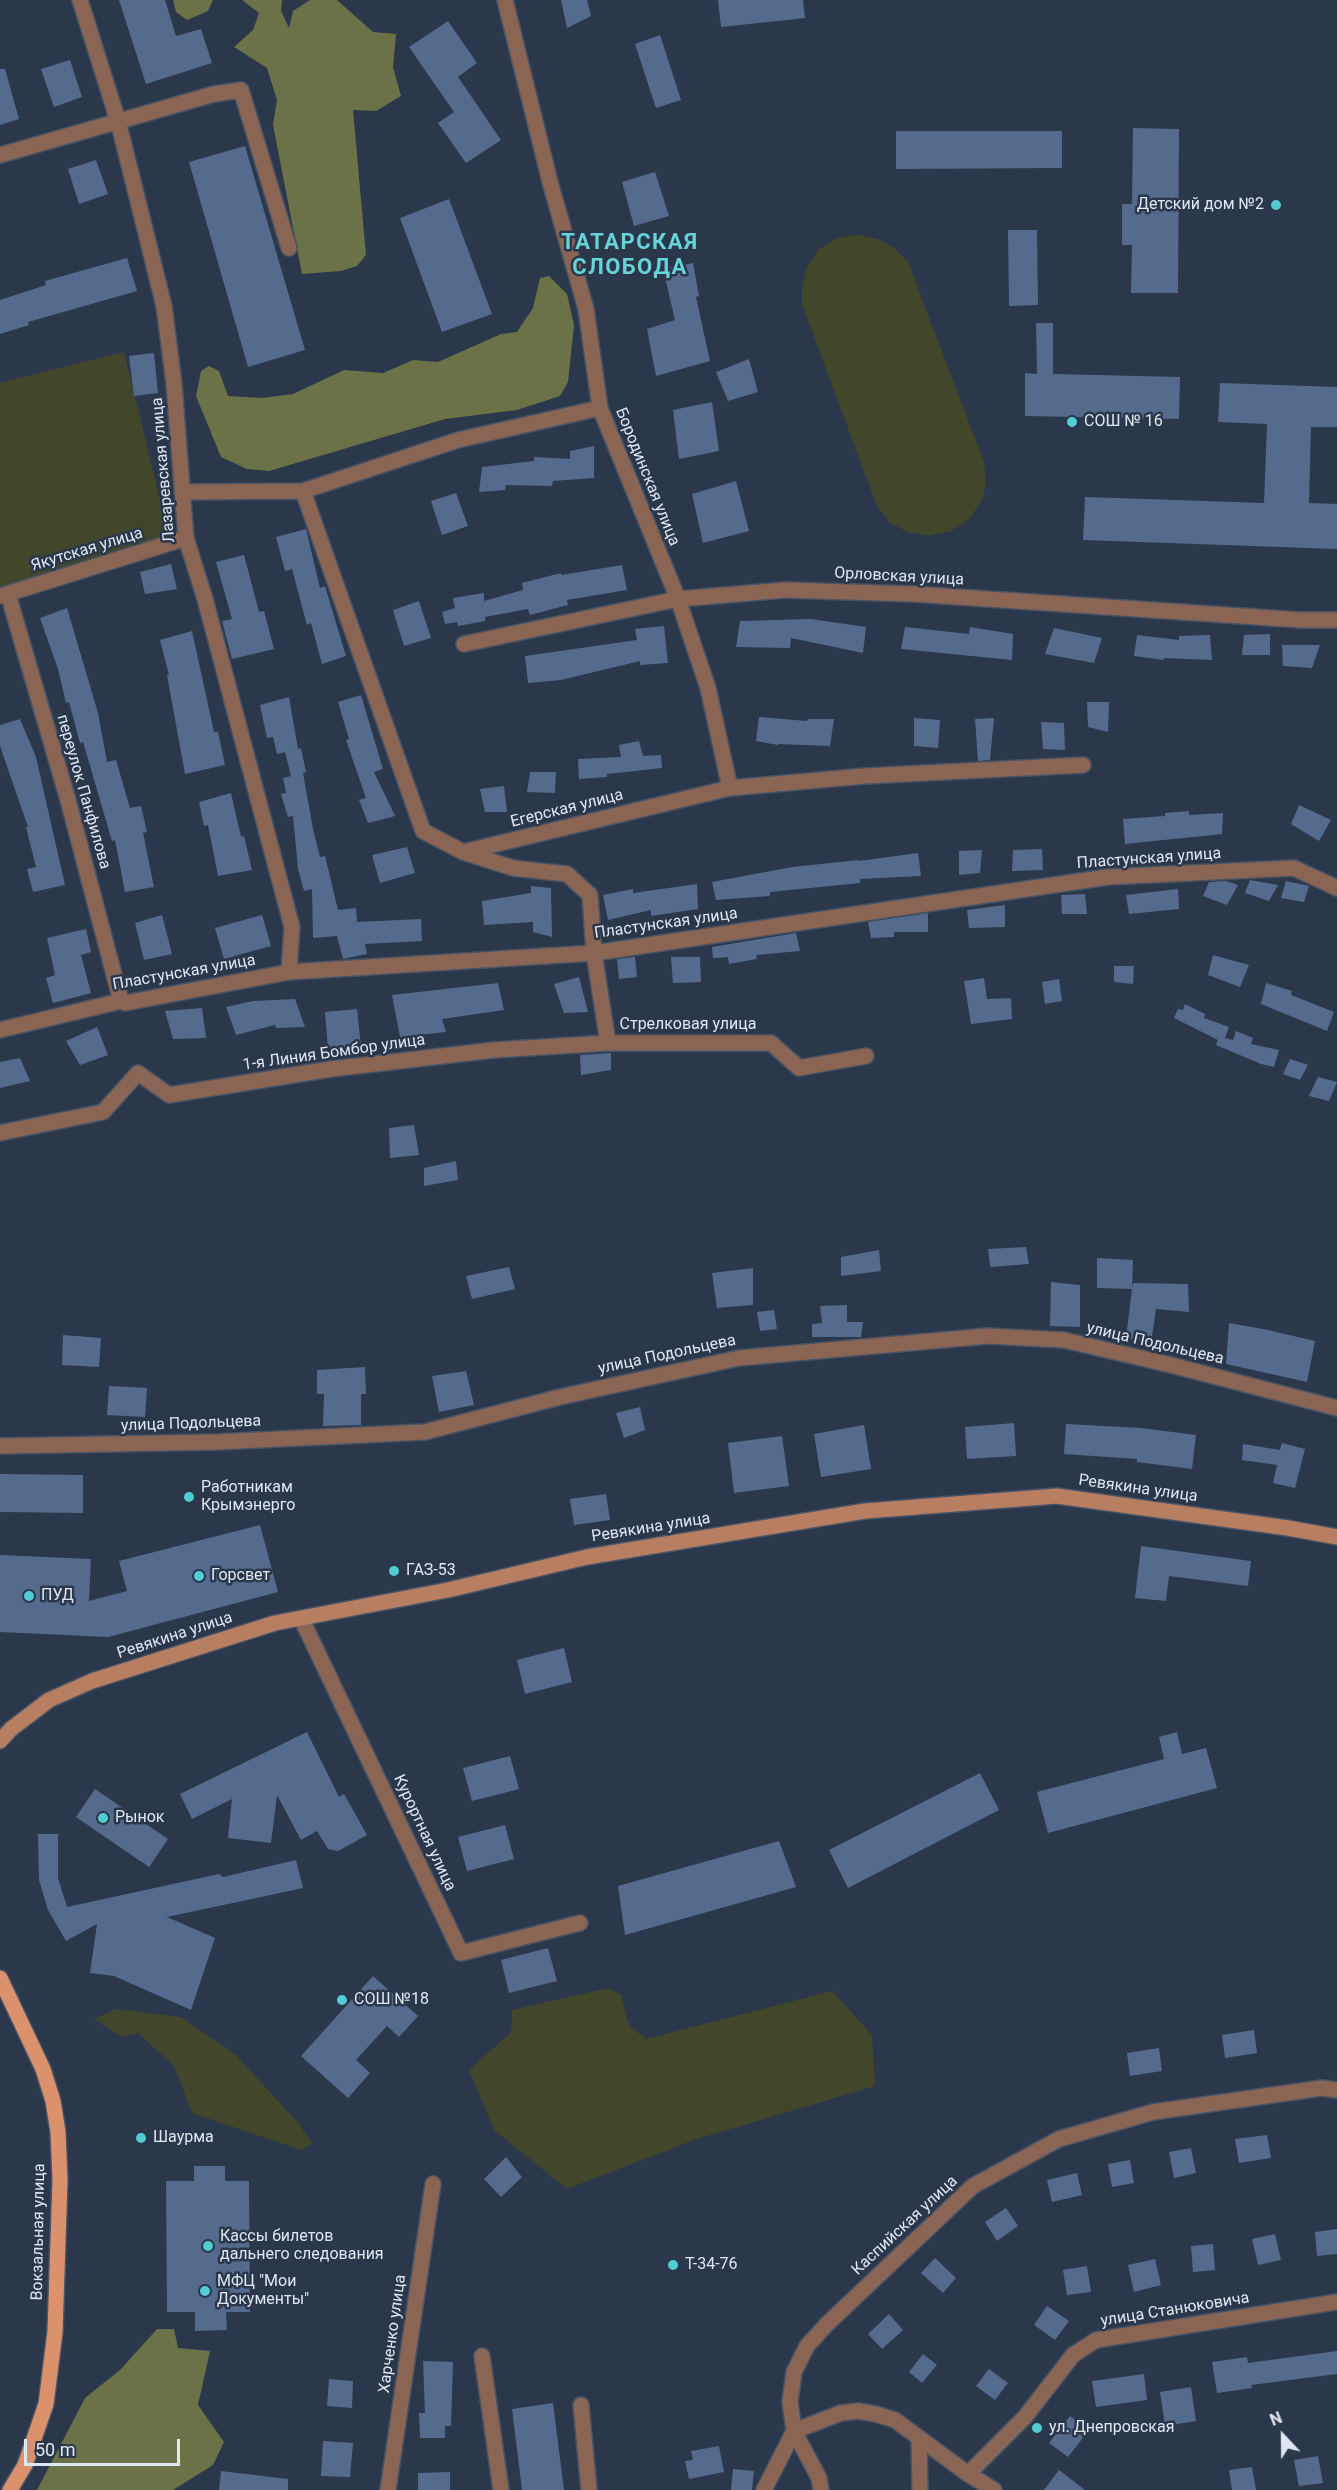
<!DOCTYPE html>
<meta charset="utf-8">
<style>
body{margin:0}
#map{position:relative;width:1337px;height:2490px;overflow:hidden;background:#2b374a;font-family:Roboto,sans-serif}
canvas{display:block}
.north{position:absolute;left:1253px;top:2406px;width:60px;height:60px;-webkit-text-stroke:4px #2b374a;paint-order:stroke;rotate:338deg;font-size:16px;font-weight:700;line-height:24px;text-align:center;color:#dfe7f3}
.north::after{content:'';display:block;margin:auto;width:21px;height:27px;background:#dfe7f3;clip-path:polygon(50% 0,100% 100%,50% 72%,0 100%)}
.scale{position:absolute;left:24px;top:2439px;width:156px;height:27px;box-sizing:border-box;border:3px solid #dfe7f3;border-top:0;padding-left:8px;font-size:18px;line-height:21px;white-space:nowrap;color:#dfe7f3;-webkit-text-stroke:4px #2b374a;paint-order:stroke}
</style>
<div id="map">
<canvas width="1337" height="2490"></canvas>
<div class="north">N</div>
<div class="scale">50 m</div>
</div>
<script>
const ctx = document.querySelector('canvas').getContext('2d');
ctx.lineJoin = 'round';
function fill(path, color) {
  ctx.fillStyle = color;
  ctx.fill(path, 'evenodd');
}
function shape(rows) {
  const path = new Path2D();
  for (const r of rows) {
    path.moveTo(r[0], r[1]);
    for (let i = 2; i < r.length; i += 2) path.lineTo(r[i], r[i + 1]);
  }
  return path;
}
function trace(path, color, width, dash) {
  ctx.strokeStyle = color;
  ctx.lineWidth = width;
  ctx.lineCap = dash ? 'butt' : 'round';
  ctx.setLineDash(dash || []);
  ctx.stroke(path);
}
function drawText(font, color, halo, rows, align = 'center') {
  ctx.font = font + ' Roboto,sans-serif';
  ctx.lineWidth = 5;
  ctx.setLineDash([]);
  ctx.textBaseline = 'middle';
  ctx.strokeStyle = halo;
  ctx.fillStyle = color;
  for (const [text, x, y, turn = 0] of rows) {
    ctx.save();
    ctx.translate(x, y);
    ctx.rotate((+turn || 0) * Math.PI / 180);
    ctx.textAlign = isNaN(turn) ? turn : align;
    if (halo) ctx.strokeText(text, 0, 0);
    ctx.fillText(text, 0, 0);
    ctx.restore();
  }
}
const green = shape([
 [860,235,878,239,894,248,908,262,984,462,986,482,982,501,969,519,951,531,928,536,908,532,890,523,876,504,802,304,802,286,807,267,819,249,840,237],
 [124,352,172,548,0,590,0,383],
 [608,1988,621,1995,629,2025,646,2039,832,1991,872,2035,875,2086,694,2140,567,2189,494,2130,469,2070,511,2032,512,2010],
 [116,2009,181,2017,237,2056,300,2125,312,2144,301,2150,192,2113,174,2066,138,2033,122,2037,95,2019]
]);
const forest = shape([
 [173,0,213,0,208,11,187,20,176,12],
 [242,0,282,0,281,11,289,28,293,11,310,0,337,0,373,32,396,34,393,67,401,96,376,111,353,110,366,255,357,266,341,271,302,274,273,125,277,100,267,68,234,47,253,30,259,13],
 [549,276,567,294,574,325,568,382,560,396,517,410,445,419,269,471,247,469,221,457,196,396,201,371,209,366,219,371,228,396,262,398,293,394,344,370,383,373,413,360,438,362,501,334,517,332,533,308,540,278],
 [157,2329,174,2329,178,2348,210,2351,198,2405,224,2442,213,2465,173,2490,37,2490,85,2398,120,2370]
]);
const building = shape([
 [119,0,165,0,176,36,201,29,212,63,146,84],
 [561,0,587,0,591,16,567,28],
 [718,0,803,0,805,18,721,27],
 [448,21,477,63,458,77,501,140,466,163,438,123,454,112,409,47],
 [660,35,681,100,656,108,635,44],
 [70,60,82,97,54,107,41,69],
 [0,69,5,69,19,119,0,125],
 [1133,128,1179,129,1178,293,1131,293,1132,245,1122,245,1122,204,1132,204],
 [896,131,1062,131,1062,168,896,169],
 [245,146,305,350,248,367,189,162],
 [96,160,108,194,79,204,68,169],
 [655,172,669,216,634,226,622,182],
 [449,199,492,314,442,332,400,218],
 [1008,230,1037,230,1038,305,1009,306],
 [127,258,137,291,28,322,29,325,0,334,0,300,46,285,45,281],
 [693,263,699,296,696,297,710,361,656,376,647,329,675,320,663,269],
 [1036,323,1053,323,1053,374,1180,377,1179,419,1025,416,1025,373,1037,374],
 [154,353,158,393,134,396,129,356],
 [749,359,758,392,728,401,716,372],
 [1220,383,1337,387,1337,427,1311,427,1309,503,1337,504,1337,549,1083,540,1085,497,1264,503,1267,424,1218,422],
 [712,402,719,451,679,459,673,410],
 [594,446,594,478,553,481,552,486,506,485,505,490,479,492,482,467,534,461,534,457,570,459,570,451],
 [736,481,749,531,703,543,692,494],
 [456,493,468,526,442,535,431,501],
 [306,529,320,588,325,586,346,656,322,664,311,623,307,625,292,569,285,571,276,537],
 [244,555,259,612,264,611,274,649,232,659,222,621,232,619,216,562],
 [171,564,177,589,145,594,140,572],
 [622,565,627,590,567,600,568,605,530,615,528,609,485,617,485,621,458,626,457,622,445,624,442,612,455,608,453,598,484,593,484,601,523,590,522,583,561,573,561,575],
 [419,601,431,638,404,646,393,610],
 [67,608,98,713,107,762,116,760,130,808,141,806,147,832,143,833,154,887,125,892,115,840,112,841,83,742,80,743,69,702,66,703,58,669,40,618],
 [811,619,866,627,863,653,791,638,790,648,736,647,740,621],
 [664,626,668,663,640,665,640,661,561,680,528,683,525,656,637,640,635,629],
 [905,627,969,634,970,627,1013,634,1012,660,901,649],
 [1054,628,1102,638,1094,663,1045,654],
 [192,631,214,732,218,732,225,765,185,774,167,675,169,675,160,640],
 [1270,634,1270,655,1242,655,1244,635],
 [1137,635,1179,640,1179,636,1210,635,1212,660,1164,658,1164,660,1134,656],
 [1282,645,1320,645,1312,668,1283,666],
 [361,695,383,769,374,772,395,816,368,823,359,800,366,798,346,740,349,739,338,702],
 [289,697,298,749,301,748,306,772,303,773,313,829,320,857,325,856,338,910,356,908,357,922,421,919,422,941,365,944,367,954,343,959,337,936,313,938,312,889,304,891,298,869,293,816,288,817,281,794,286,793,283,778,291,776,285,752,298,749,277,754,273,737,267,738,260,705],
 [1087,702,1109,702,1108,732,1088,727],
 [759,717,807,721,808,719,834,719,830,746,778,744,778,745,756,741],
 [914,718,940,720,938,748,914,746],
 [994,718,990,760,978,761,975,719],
 [20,719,36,757,65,885,33,892,27,869,36,867,26,827,28,827,0,746,0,725],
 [1041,722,1064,723,1065,750,1043,749],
 [639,741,643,756,661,755,662,768,607,774,607,777,579,779,578,759,621,757,619,745],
 [530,772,556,772,555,793,527,792],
 [504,786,507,812,485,812,480,789],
 [231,793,241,837,244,836,252,870,218,876,208,825,204,826,199,802],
 [1299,805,1331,820,1319,841,1291,824],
 [1189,811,1189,815,1223,813,1222,834,1125,844,1123,819,1165,816,1165,813],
 [407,847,415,873,380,883,372,855],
 [1042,849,1043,870,1012,871,1013,850],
 [982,850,980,873,959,875,959,851],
 [918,853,921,876,860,879,860,883,770,892,770,896,716,900,712,882,792,867,859,860,859,861],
 [1250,880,1278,885,1269,901,1245,893],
 [1226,881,1238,885,1227,905,1203,896,1209,882],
 [1286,881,1309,886,1304,902,1281,898],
 [697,884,698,909,651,916,651,910,608,920,603,895,633,889,633,893],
 [531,886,551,888,552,937,533,932,533,922,484,925,482,901,531,893],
 [1178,889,1179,909,1129,914,1126,895],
 [1085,894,1087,914,1062,914,1061,895],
 [1005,905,1005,927,969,928,967,910],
 [928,913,928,932,894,932,894,937,871,938,868,922],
 [162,915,172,954,144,960,135,923],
 [262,915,271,946,224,959,215,928],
 [86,929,91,952,81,955,91,993,53,1003,46,978,55,975,47,938],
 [796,933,800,951,756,955,757,959,729,964,728,957,713,958,712,947],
 [1213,955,1249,965,1240,987,1208,975],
 [635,957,637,977,619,979,617,959],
 [671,957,700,957,701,982,673,983],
 [1114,966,1134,966,1133,984,1114,982],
 [579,977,588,1012,564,1013,554,984],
 [984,978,987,999,1011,998,1012,1019,971,1024,964,981],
 [1059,979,1062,1001,1045,1004,1042,982],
 [498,983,504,1010,442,1019,446,1032,400,1037,392,995],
 [1266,983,1292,991,1291,995,1334,1012,1327,1031,1261,1004],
 [295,999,305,1027,276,1028,275,1025,236,1035,226,1007,253,1001],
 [1185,1004,1205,1014,1204,1018,1229,1027,1225,1038,1233,1040,1236,1031,1253,1038,1251,1044,1279,1050,1274,1067,1261,1064,1216,1045,1218,1040,1174,1018,1178,1009,1183,1010],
 [202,1008,206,1038,173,1039,165,1011],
 [357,1009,361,1047,328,1050,325,1012],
 [97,1027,108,1055,80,1065,66,1041],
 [611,1053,611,1070,581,1075,580,1055],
 [20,1058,30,1081,0,1088,0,1062],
 [1290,1059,1308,1065,1300,1080,1283,1074],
 [1318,1077,1337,1082,1329,1101,1309,1096],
 [414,1125,419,1155,390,1158,389,1128],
 [456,1161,458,1180,424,1186,424,1168],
 [1026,1247,1029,1264,990,1267,988,1249],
 [879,1250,881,1271,841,1276,841,1257],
 [1097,1258,1133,1260,1132,1289,1133,1283,1188,1284,1189,1312,1156,1309,1151,1343,1126,1338,1132,1289,1097,1288],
 [509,1267,515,1289,472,1299,466,1276],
 [753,1268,753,1305,717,1308,712,1273],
 [1051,1282,1080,1285,1080,1327,1050,1326],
 [847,1305,847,1322,863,1322,861,1337,812,1337,812,1324,822,1323,820,1306],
 [774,1310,777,1329,760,1331,757,1312],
 [1229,1323,1268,1330,1315,1341,1307,1382,1226,1364],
 [63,1335,101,1338,99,1367,62,1365],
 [365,1367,366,1394,361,1394,361,1425,323,1426,324,1394,317,1394,317,1370],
 [466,1371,474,1405,439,1412,432,1376],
 [109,1386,147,1388,145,1417,107,1415],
 [640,1407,645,1430,624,1438,616,1413],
 [1014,1423,1016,1456,967,1459,965,1427],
 [1066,1424,1141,1428,1196,1435,1192,1469,1137,1462,1137,1459,1064,1454],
 [864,1425,871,1469,821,1477,814,1434],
 [782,1436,789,1486,734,1493,728,1443],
 [1282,1443,1305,1449,1295,1488,1273,1483,1277,1465,1242,1460,1243,1444,1280,1450],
 [0,1474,83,1475,83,1513,0,1512],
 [606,1494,610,1520,574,1525,570,1499],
 [260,1525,278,1592,108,1637,0,1632,0,1555,91,1559,89,1601,127,1591,119,1561],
 [1141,1546,1251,1561,1248,1586,1169,1576,1166,1601,1135,1598],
 [564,1648,572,1682,525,1694,517,1660],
 [307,1732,339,1797,344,1794,367,1835,338,1851,328,1849,317,1831,301,1840,277,1795,271,1843,228,1838,232,1799,192,1819,180,1794],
 [1177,1732,1182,1754,1206,1748,1217,1788,1048,1833,1037,1792,1164,1759,1159,1737],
 [510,1756,519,1789,472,1801,463,1768],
 [980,1773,999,1810,848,1888,829,1850],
 [95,1789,168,1839,149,1867,76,1817],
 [505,1825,514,1859,467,1871,458,1837],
 [38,1834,58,1834,58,1878,67,1907,219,1874,223,1877,296,1860,303,1888,167,1917,215,1938,191,2010,114,1976,90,1973,97,1924,66,1941,48,1910,39,1880],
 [779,1841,796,1887,625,1935,618,1886],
 [548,1948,557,1981,509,1993,501,1960],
 [373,1976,418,2016,399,2037,387,2026,356,2060,370,2073,348,2098,301,2056],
 [1254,2030,1257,2053,1225,2058,1222,2035],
 [1159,2048,1162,2071,1130,2076,1127,2053],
 [1267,2135,1271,2158,1239,2163,1235,2139],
 [1191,2148,1196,2173,1174,2178,1169,2152],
 [506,2157,522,2177,501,2197,484,2179],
 [1130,2160,1134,2183,1112,2187,1108,2164],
 [194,2166,225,2166,225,2181,249,2181,250,2312,226,2312,227,2330,195,2331,195,2312,167,2312,166,2181,194,2181],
 [1077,2173,1082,2195,1052,2202,1047,2180],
 [1006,2208,1018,2226,997,2241,985,2222],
 [1337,2229,1337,2254,1317,2256,1315,2232],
 [1275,2234,1281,2260,1258,2265,1252,2239],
 [1213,2244,1215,2270,1193,2272,1191,2246],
 [935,2258,956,2278,943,2293,921,2273],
 [1155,2259,1161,2285,1134,2292,1128,2265],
 [1087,2266,1091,2292,1067,2295,1063,2270],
 [1047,2306,1069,2321,1055,2340,1034,2325],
 [889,2314,903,2330,882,2349,868,2334],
 [1337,2351,1337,2374,1251,2385,1252,2388,1217,2393,1212,2362,1247,2357,1248,2363],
 [923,2354,937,2365,922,2383,909,2372],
 [423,2361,453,2362,451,2426,445,2426,445,2438,420,2438,419,2413,425,2413],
 [989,2369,1008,2383,995,2400,976,2386],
 [1144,2374,1147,2400,1096,2407,1092,2381],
 [329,2379,353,2381,352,2408,327,2406],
 [1191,2387,1196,2421,1165,2426,1160,2392],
 [553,2403,564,2490,522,2490,512,2409],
 [1070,2416,1089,2430,1068,2457,1049,2443],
 [323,2441,353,2443,350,2477,321,2476],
 [719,2446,724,2472,689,2479,685,2461,693,2460,691,2451],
 [1318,2456,1323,2483,1299,2486,1294,2460],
 [1252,2467,1256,2490,1232,2490,1229,2470],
 [733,2469,754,2471,752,2490,731,2490],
 [1059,2470,1085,2490,1044,2490],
 [221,2471,288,2479,288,2490,219,2490],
 [450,2472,450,2490,418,2490,418,2473]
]);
const street = shape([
 [80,0,118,121,164,306,174,384,186,538,205,599,292,927,289,972],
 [505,0,550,182,586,309,600,408,678,599,708,688,730,788],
 [0,155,214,94,241,90,289,248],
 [303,491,423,831,463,852,730,788,865,776,1083,765],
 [182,492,303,491,458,440,600,408],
 [8,594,68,800,121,1001],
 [0,596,186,538],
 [464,644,678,599,785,590,913,594,1301,620,1337,620],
 [0,1030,121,1001,125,1003,289,972,594,953,1108,877,1294,868,1337,888],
 [608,1043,771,1043,799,1068,866,1056],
 [0,1133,103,1112,138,1073,169,1095,331,1069,494,1050,608,1043,594,953,590,895,567,874,513,868,463,852],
 [0,1446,217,1442,425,1432,560,1397,739,1358,988,1336,1064,1340,1171,1365,1337,1408],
 [301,1618,461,1953,580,1923],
 [482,2356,501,2490],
 [581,2405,589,2490],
 [794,2431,841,2413,858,2411,876,2414,895,2420,968,2474,994,2490],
 [919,2438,920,2490],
 [968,2474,1025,2417,1073,2355,1096,2340,1337,2302],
 [388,2490,433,2184],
 [764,2490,794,2431],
 [821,2490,819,2478,794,2431,790,2402,794,2372,807,2346,827,2324,973,2186,1059,2139,1153,2112,1322,2088,1337,2090]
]);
const secondary = shape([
 [0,1741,11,1729,49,1700,92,1681,275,1623,448,1590,587,1557,865,1511,1057,1496,1288,1528,1337,1537]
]);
const primary = shape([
 [0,1978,43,2069,53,2101,58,2132,60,2180,55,2332,46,2404,25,2465,10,2490]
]);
const markers = [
 [1276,205,6,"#51ccd2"],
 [1072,422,6,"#51ccd2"],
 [189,1497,6,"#51ccd2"],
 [394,1571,6,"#51ccd2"],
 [199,1576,6,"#51ccd2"],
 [29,1596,6,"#51ccd2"],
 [103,1818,6,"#51ccd2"],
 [342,2000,6,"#51ccd2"],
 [141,2138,6,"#51ccd2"],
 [208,2246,6,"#51ccd2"],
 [673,2265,6,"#51ccd2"],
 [205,2291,6,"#51ccd2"],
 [1037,2428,6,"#51ccd2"]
];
const poiNames = [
 ["Детский дом №2",1264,205,"right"],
 ["СОШ № 16",1084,422],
 ["Работникам",201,1488],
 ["Крымэнерго",201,1506],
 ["ГАЗ-53",406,1571],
 ["Горсвет",211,1576],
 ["ПУД",41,1596],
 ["Рынок",115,1818],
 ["СОШ №18",354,2000],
 ["Шаурма",153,2138],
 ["Кассы билетов",220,2237],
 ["дальнего следования",220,2255],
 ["Т-34-76",685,2265],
 ["МФЦ \"Мои",217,2282],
 ["Документы\"",217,2300],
 ["ул. Днепровская",1049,2428]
];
const streetNames = [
 ["Лазаревская улица",164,470,-95],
 ["Бородинская улица",647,477,68],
 ["Якутская улица",87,550,-17],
 ["Орловская улица",899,577,3],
 ["переулок Панфилова",83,792,74],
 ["Егерская улица",567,809,-14],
 ["Пластунская улица",1149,859,-4],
 ["Пластунская улица",666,924,-8],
 ["Пластунская улица",184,973,-10],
 ["Стрелковая улица",688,1025],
 ["1-я Линия Бомбор улица",334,1053,-8],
 ["улица Подольцева",1155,1344,13],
 ["улица Подольцева",667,1355,-12],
 ["улица Подольцева",191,1424,-2],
 ["Ревякина улица",1138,1489,8],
 ["Ревякина улица",651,1528,-9],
 ["Ревякина улица",175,1636,-18],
 ["Курортная улица",424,1833,65],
 ["Каспийская улица",905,2226,-43],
 ["Вокзальная улица",39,2232,-89],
 ["улица Станюковича",1175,2310,-9],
 ["Харченко улица",393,2334,-82]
];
const districtNames = [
 ["ТАТАРСКАЯ",630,243],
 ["СЛОБОДА",630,268]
];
fill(green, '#42462a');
fill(forest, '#6c7247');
fill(building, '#556b8e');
trace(street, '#485365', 18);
trace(secondary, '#485365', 18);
trace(primary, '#485365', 18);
trace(street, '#8a6554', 15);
trace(secondary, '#b87e62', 15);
trace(primary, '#dc916d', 15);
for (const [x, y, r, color] of markers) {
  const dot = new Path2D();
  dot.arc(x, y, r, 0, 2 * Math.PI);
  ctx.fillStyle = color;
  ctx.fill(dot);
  trace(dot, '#2b374a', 2);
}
drawText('16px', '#dfe7f3', '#2b374a', poiNames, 'left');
drawText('16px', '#dfe7f3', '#2b374a', streetNames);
ctx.letterSpacing = '1.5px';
drawText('bold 22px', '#66d3d8', '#2b374a', districtNames);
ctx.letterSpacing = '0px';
</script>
